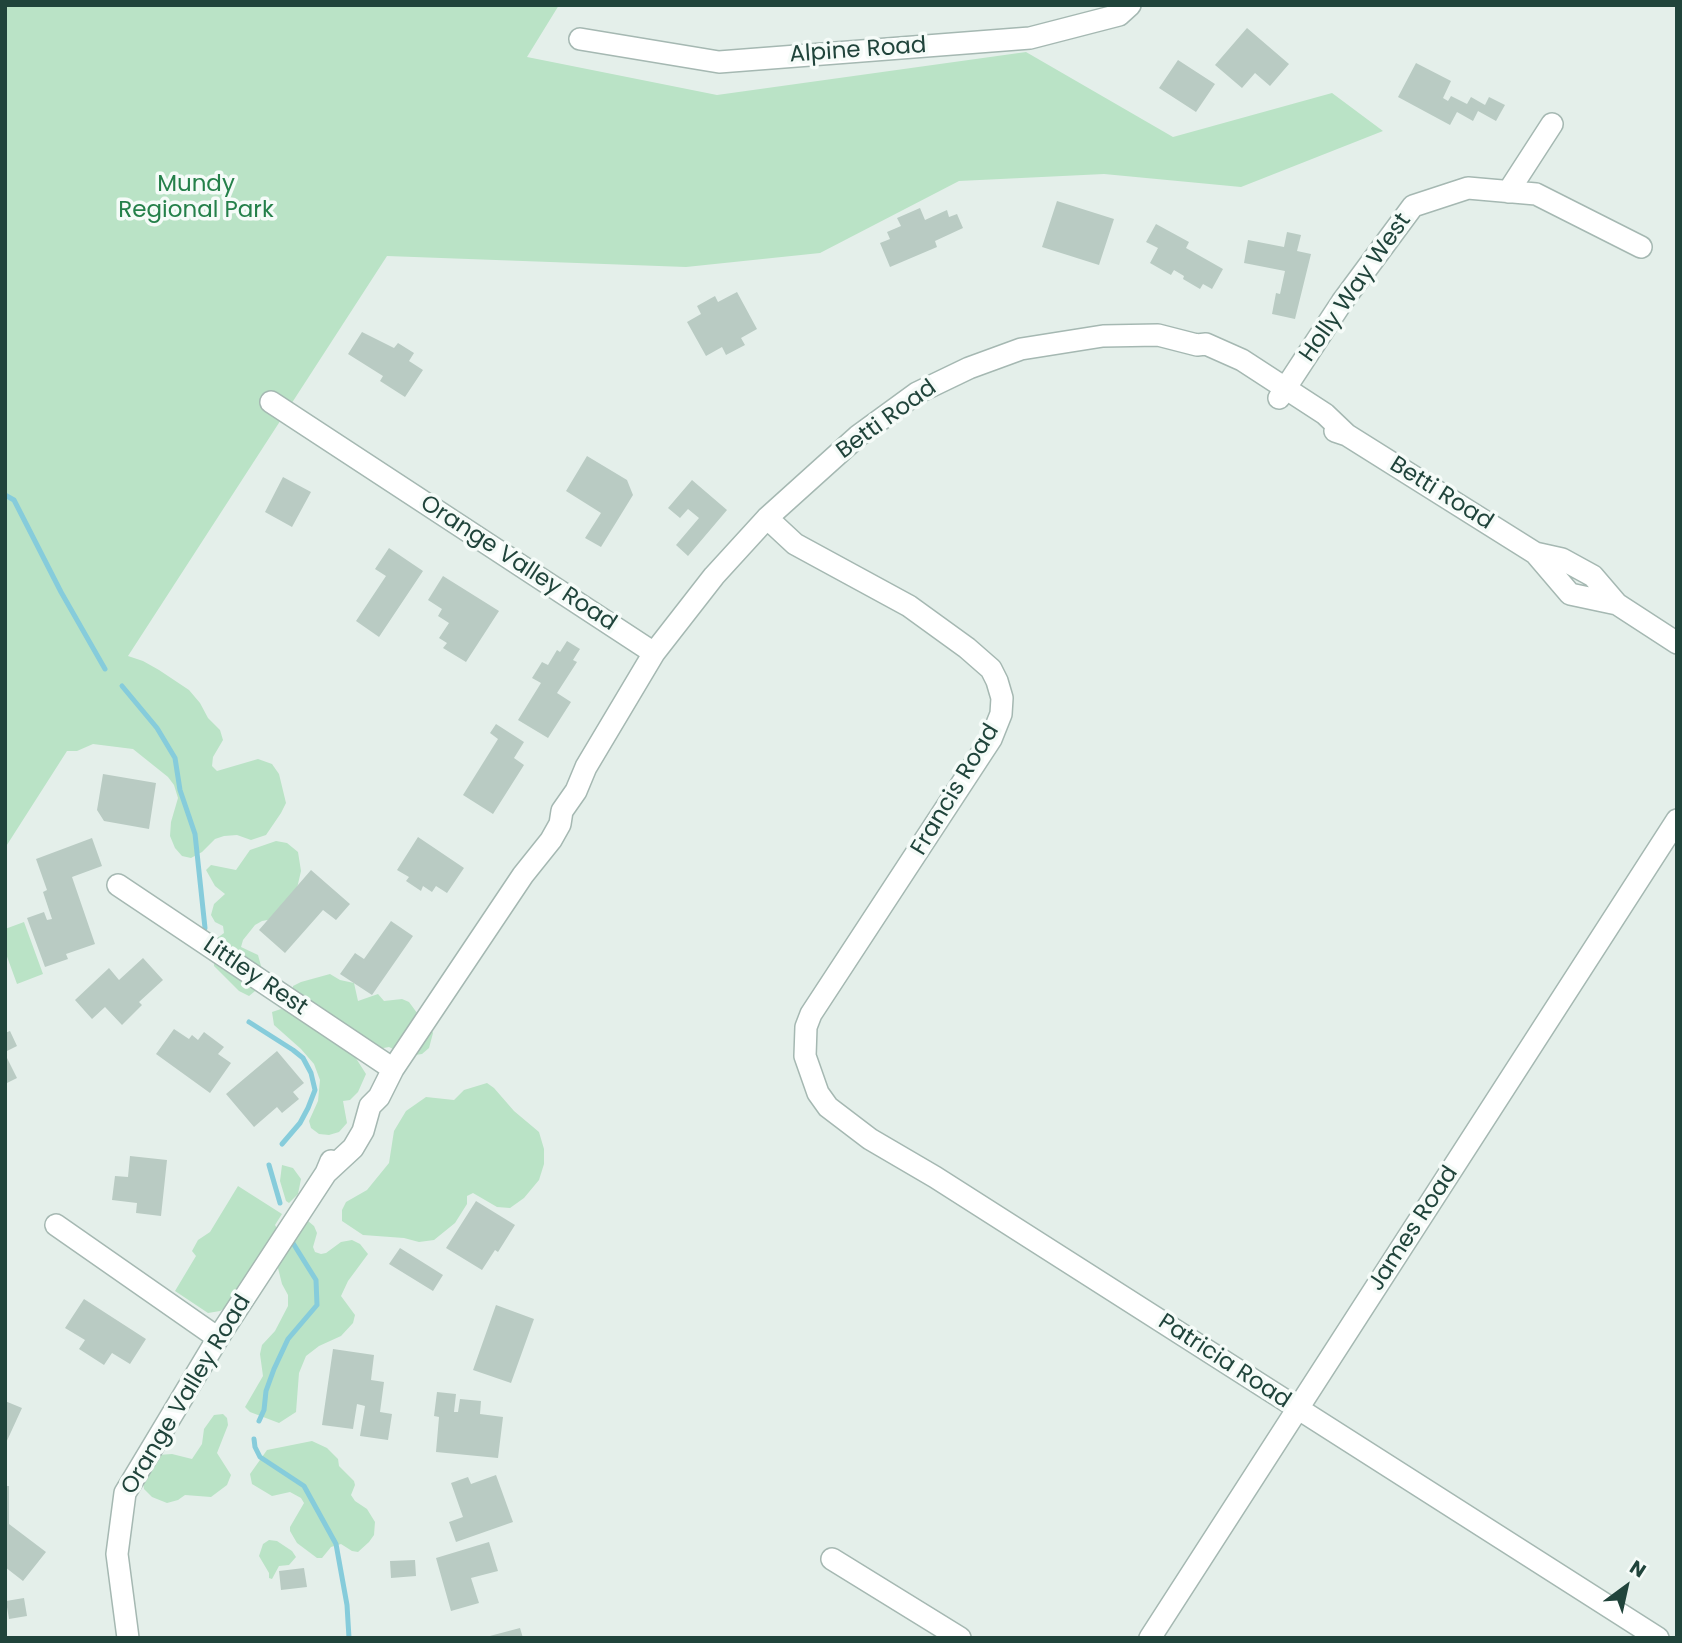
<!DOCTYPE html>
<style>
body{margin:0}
#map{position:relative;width:1682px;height:1643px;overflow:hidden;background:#e4efea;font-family:Poppins,sans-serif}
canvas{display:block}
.frame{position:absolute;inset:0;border:7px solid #20443b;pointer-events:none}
.north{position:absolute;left:1591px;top:1552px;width:70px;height:70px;-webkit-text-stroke:5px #f5fbf8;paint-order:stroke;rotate:33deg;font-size:19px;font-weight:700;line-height:28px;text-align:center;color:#20443b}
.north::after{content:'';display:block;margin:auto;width:24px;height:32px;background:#20443b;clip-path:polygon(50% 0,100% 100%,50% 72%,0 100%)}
</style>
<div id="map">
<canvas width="1682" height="1643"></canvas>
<div class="frame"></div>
<div class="north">N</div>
</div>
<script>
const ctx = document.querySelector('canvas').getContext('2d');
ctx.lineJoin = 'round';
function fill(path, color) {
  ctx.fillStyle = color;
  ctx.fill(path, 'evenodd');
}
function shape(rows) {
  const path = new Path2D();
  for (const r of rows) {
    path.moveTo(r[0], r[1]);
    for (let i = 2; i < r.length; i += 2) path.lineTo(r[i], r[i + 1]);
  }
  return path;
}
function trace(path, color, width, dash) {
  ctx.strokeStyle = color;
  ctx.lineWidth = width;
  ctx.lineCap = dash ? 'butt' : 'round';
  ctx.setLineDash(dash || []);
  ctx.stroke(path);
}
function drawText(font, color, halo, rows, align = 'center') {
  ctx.font = font + ' Poppins,sans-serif';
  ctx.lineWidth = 7;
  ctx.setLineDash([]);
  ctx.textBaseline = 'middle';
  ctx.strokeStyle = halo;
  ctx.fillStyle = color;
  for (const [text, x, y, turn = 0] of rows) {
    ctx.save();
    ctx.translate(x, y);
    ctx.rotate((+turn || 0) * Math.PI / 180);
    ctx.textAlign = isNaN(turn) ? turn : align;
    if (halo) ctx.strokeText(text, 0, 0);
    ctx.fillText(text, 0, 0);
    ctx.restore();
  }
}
const green = shape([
 [5,5,559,5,527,57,717,95,1026,52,1173,137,1332,93,1383,131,1241,187,1104,174,959,181,820,253,686,267,387,256,128,656,143,661,159,670,189,690,200,703,208,718,220,730,223,740,213,757,212,766,217,771,258,759,272,764,279,774,286,803,281,813,266,835,251,840,237,835,224,836,215,839,202,852,191,858,182,856,175,848,170,836,171,822,178,798,174,785,168,777,133,749,93,744,77,751,67,751,5,848],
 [276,841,287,843,298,852,301,871,295,897,273,919,262,921,255,925,243,940,241,947,258,955,264,977,260,987,249,996,239,991,214,966,213,941,224,933,223,926,215,922,211,915,214,904,225,894,215,886,206,870,211,865,236,870,250,850],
 [24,922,43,974,17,984,5,951,5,929],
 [330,974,340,980,354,983,358,1001,378,994,384,1001,402,999,409,1002,420,1017,430,1026,433,1033,429,1048,422,1054,408,1056,389,1047,378,1049,293,992,293,986,301,982],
 [281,1009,288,1011,352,1052,366,1074,358,1092,350,1100,343,1101,347,1123,339,1132,329,1135,319,1134,311,1128,309,1121,318,1101,320,1080,314,1064,301,1049,274,1025,272,1012],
 [487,1083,494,1088,514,1111,539,1132,544,1149,544,1164,539,1180,524,1198,510,1208,497,1207,473,1193,467,1196,467,1204,455,1223,434,1240,419,1242,404,1238,363,1235,342,1221,342,1210,346,1202,367,1190,389,1163,394,1131,406,1111,426,1097,454,1100,464,1090],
 [282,1165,293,1168,301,1179,298,1194,289,1203,286,1201,280,1181],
 [238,1186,282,1214,275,1225,279,1232,228,1306,220,1311,208,1313,175,1291,196,1256,192,1251,198,1240,210,1232],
 [303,1220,308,1221,314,1226,317,1233,313,1247,315,1252,321,1254,326,1253,341,1242,352,1240,360,1244,368,1254,348,1281,341,1296,355,1315,353,1323,341,1336,319,1346,306,1356,299,1373,296,1412,279,1423,250,1412,245,1407,263,1376,260,1354,262,1345,275,1331,288,1306,288,1295,282,1284,278,1268,279,1259],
 [223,1414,227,1418,228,1425,217,1453,231,1475,227,1485,211,1497,185,1495,178,1500,167,1503,152,1497,144,1489,143,1483,158,1455,172,1454,192,1459,202,1444,204,1429,214,1415],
 [312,1441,327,1448,338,1459,339,1466,354,1481,355,1485,351,1495,355,1501,367,1509,375,1522,374,1535,369,1542,358,1552,352,1551,341,1544,331,1547,322,1558,317,1558,297,1543,290,1531,290,1527,304,1503,301,1498,290,1492,272,1496,252,1484,250,1474,267,1450],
 [269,1540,277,1541,292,1551,296,1557,289,1565,279,1566,272,1579,269,1578,269,1573,259,1556,263,1544]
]);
const stream = shape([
 [5,495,14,500,61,592,105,669],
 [122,686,157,728,175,758,180,790,195,834,205,928],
 [249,1022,293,1050,303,1058,311,1073,315,1090,308,1108,300,1123,282,1144],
 [269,1165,280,1203],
 [259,1421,264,1410,266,1391,274,1369,288,1339,317,1305,316,1280,291,1240],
 [254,1439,255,1447,260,1457,304,1486,336,1544,347,1605,349,1638]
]);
const building = shape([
 [1247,28,1289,64,1270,86,1255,73,1242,88,1215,65],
 [1178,60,1215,84,1196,112,1159,88],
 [1416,63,1451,81,1443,98,1448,101,1451,96,1467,104,1471,97,1485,105,1489,97,1505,105,1496,121,1478,111,1473,121,1457,112,1450,125,1398,97],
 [1057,201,1114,219,1099,265,1042,247],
 [920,208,925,220,947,210,949,217,957,214,963,228,935,241,937,247,890,267,880,243,890,239,887,232,901,226,897,218],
 [1156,224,1189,242,1186,248,1223,269,1212,289,1203,284,1200,289,1183,279,1184,276,1174,270,1171,275,1150,263,1158,248,1146,242],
 [1287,232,1301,235,1297,251,1311,254,1295,319,1272,314,1276,293,1280,294,1285,271,1244,263,1248,240,1284,247],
 [737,292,757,329,741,338,745,345,726,355,722,347,706,356,687,322,701,314,697,306,715,296,718,302],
 [362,332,394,348,398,343,414,353,409,361,423,370,405,397,380,381,383,376,348,354],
 [587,456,627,480,633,495,601,547,585,538,601,513,566,491],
 [283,477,311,492,292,527,265,512],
 [692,480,727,510,688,556,676,545,699,518,688,509,680,518,668,508],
 [389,548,423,571,379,637,356,621,386,576,375,569],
 [443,576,499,611,466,662,443,648,447,643,439,638,449,623,438,616,442,609,428,600],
 [567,641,580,649,573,660,577,662,557,693,571,702,548,738,518,720,541,683,532,678,542,662,548,665,557,650,560,652],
 [496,724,524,742,514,758,524,765,493,814,463,795,498,739,490,733],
 [103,774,156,783,149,829,104,821,97,810],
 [418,837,464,868,447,893,436,886,432,892,423,886,421,891,406,881,409,877,397,870],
 [92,838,102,866,72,877,95,944,66,954,68,959,45,967,27,918,44,912,47,920,52,919,43,892,47,890,36,859],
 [311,870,350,904,336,920,323,910,285,953,259,930],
 [391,921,413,936,372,995,340,974,355,953,364,959],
 [143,958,163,980,139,1002,142,1005,122,1025,105,1007,92,1019,75,1000,109,968,119,980],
 [174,1029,189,1039,192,1035,198,1040,204,1032,224,1047,218,1054,231,1063,210,1093,156,1054],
 [10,1031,17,1046,5,1052,5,1033],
 [277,1051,304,1083,293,1092,299,1099,282,1113,277,1107,254,1127,226,1094],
 [5,1054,17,1078,5,1084],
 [130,1156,167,1160,161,1216,136,1213,137,1203,112,1200,115,1176,128,1177],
 [476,1201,515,1225,498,1252,495,1250,482,1270,446,1248],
 [400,1248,443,1275,433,1291,389,1264],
 [84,1299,146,1339,130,1364,112,1353,104,1365,79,1349,85,1340,65,1328],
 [496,1305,534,1319,511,1383,473,1370],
 [333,1349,374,1355,371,1380,384,1382,380,1412,392,1414,388,1440,360,1436,365,1406,357,1404,353,1429,322,1425],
 [437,1392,456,1394,454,1412,458,1412,460,1399,481,1401,480,1414,503,1417,498,1458,436,1452,439,1417,434,1416],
 [5,1401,22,1408,5,1445],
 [496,1475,513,1522,456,1542,449,1522,463,1517,451,1483,468,1477,471,1484],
 [5,1486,9,1486,9,1524,46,1552,23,1581,5,1567],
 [489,1542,498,1571,471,1578,479,1603,451,1611,436,1558],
 [415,1560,416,1576,391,1578,390,1561],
 [304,1568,307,1587,281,1590,279,1571],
 [24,1598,27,1616,9,1619,6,1601],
 [520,1628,523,1638,486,1638,486,1637]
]);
const minor = shape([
 [580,39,719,62,1030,38,1119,15,1130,5],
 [1508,192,1552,124],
 [1279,398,1342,302,1413,206,1468,188,1536,194,1641,247],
 [271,402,654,653],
 [1335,431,1347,435,1535,553,1570,594,1617,604],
 [767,518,795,544,909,606,967,648,991,669,997,681,1002,698,1001,714,991,739,811,1014,806,1027,805,1056,818,1093,828,1107,870,1139,935,1177,1658,1638],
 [1535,553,1562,559,1593,576,1617,604,1677,643],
 [118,885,393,1069],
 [326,1173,353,1148,363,1131,370,1106,379,1097,393,1069,523,875,551,840,560,824,562,811,576,791,586,767,654,653,714,576,767,518,858,436,917,393,969,368,1021,349,1103,336,1158,335,1197,345,1206,344,1242,360,1325,414,1347,435],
 [56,1225,218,1338],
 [832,1559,960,1638],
 [128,1638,117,1554,125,1493,218,1338,326,1173,331,1161],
 [1150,1638,1677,820]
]);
const streetNames = [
 ["Alpine Road",858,51,-4],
 ["Holly Way West",1356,288,-55],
 ["Betti Road",887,420,-36],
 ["Betti Road",1441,494,32],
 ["Orange Valley Road",518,564,33],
 ["Francis Road",956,790,-59],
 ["Littley Rest",255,977,34],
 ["James Road",1414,1229,-57],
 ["Patricia Road",1224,1362,33],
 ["Orange Valley Road",187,1395,-59]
];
const parkNames = [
 ["Mundy",196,185],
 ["Regional Park",196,211]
];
fill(green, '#bae3c6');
trace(stream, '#86ccdb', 5);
fill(building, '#b9cbc3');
trace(minor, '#a5b8b2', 24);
trace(minor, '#fff', 21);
drawText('23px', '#20443b', '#f5fbf8', streetNames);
drawText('23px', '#25804a', '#f5fbf8', parkNames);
</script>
